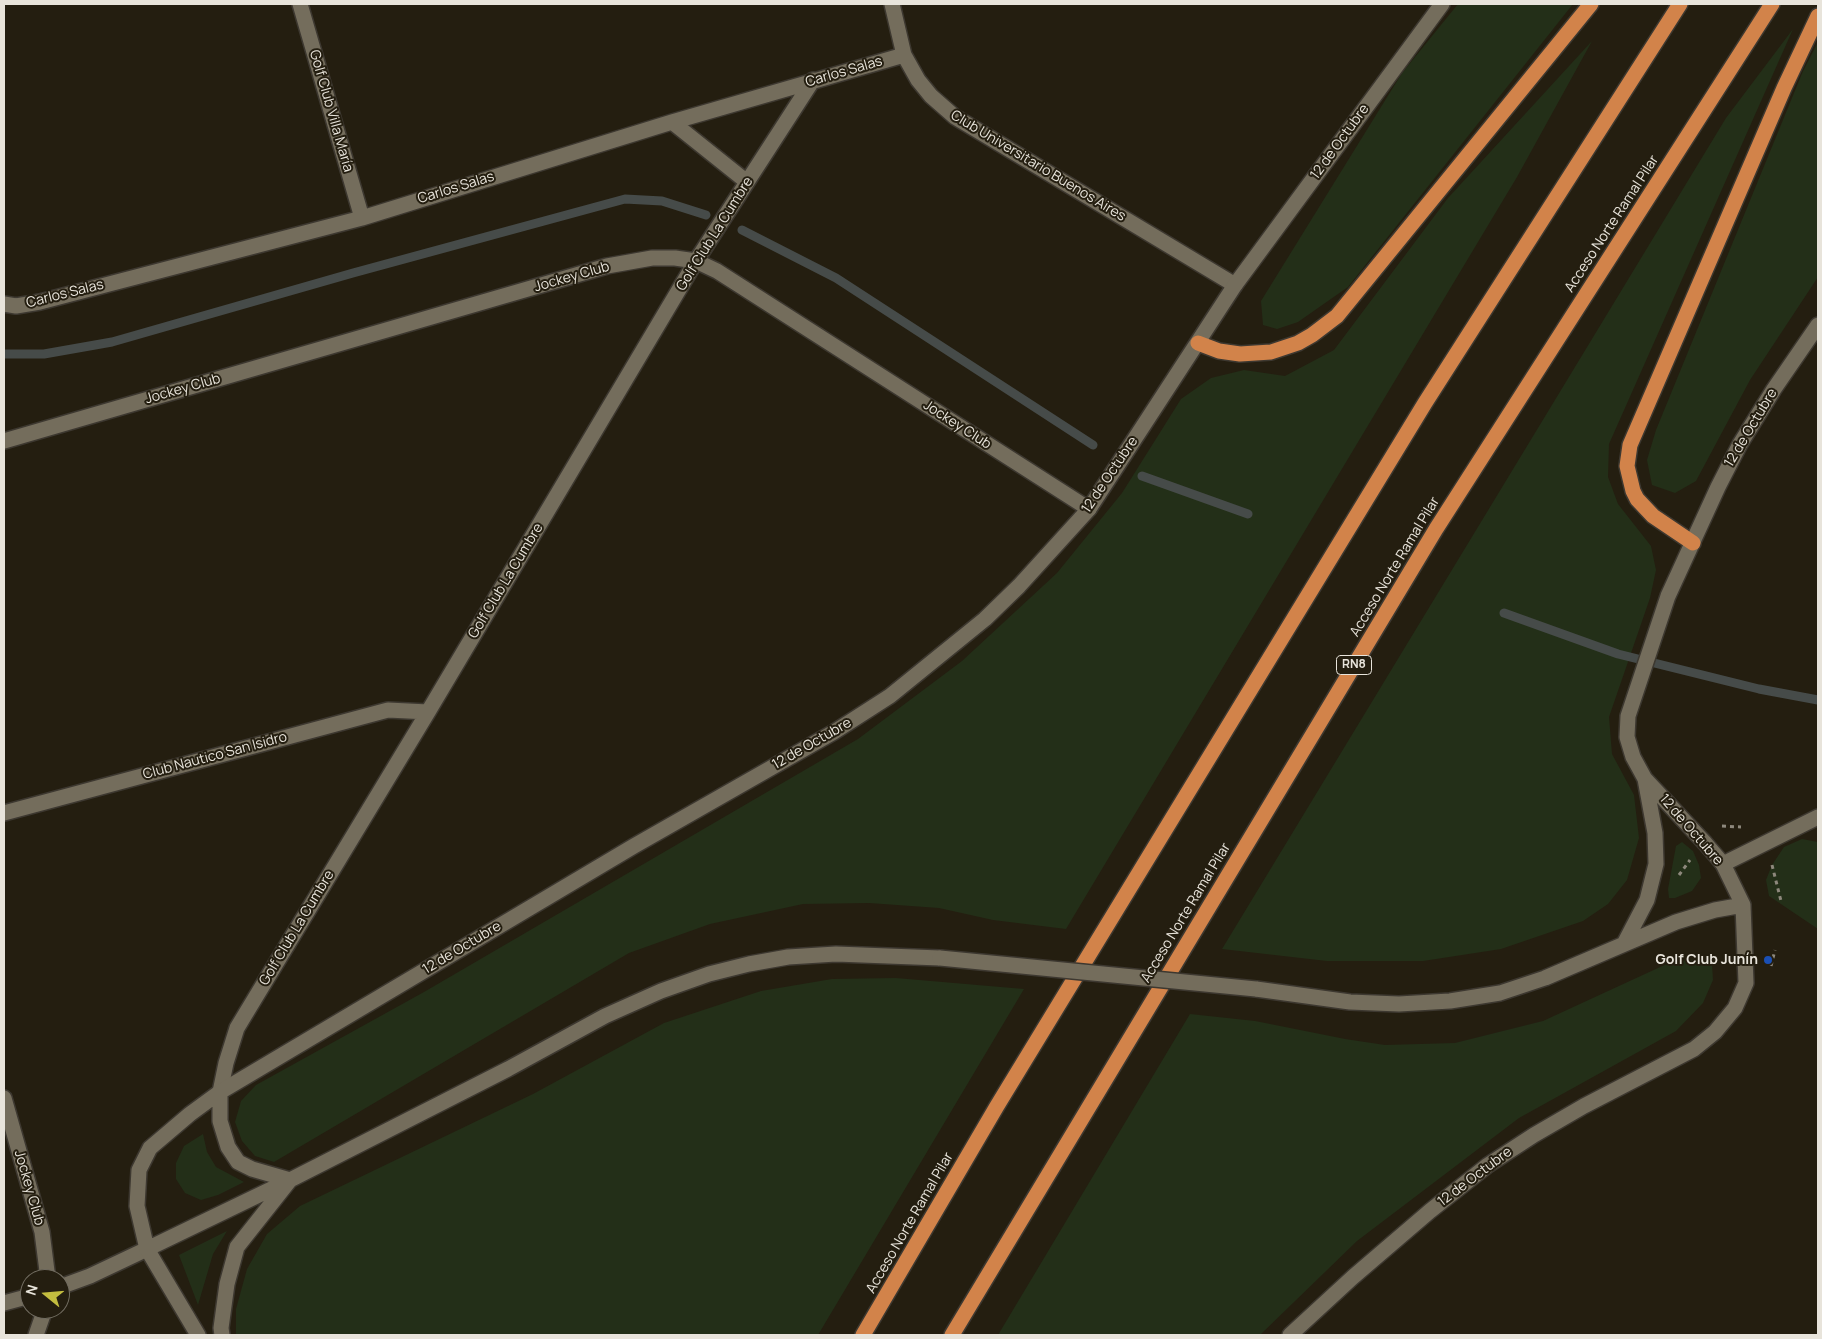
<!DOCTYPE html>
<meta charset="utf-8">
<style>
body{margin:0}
#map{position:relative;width:1822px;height:1339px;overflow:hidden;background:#241e10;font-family:Manrope,sans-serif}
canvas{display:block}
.frame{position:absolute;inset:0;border:5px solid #e8e4db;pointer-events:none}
.north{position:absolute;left:20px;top:1269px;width:50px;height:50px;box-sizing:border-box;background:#241e10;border:1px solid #726d61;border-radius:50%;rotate:287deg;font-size:14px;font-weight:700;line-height:20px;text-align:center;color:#e8e4db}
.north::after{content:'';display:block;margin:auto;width:18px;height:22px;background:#c3bd3f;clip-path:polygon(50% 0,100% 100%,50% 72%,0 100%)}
</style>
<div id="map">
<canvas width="1822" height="1339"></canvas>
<div class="frame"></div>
<div class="north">N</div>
</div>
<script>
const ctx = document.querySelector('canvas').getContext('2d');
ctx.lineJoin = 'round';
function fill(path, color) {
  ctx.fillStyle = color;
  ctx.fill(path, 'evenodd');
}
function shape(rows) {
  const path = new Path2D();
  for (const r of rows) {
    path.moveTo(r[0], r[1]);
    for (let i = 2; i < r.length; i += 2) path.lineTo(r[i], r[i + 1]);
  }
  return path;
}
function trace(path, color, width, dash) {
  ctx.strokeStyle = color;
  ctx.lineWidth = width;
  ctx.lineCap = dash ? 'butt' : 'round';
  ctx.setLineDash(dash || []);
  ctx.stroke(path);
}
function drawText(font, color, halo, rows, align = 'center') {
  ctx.font = font + ' Manrope,sans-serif';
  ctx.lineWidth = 4;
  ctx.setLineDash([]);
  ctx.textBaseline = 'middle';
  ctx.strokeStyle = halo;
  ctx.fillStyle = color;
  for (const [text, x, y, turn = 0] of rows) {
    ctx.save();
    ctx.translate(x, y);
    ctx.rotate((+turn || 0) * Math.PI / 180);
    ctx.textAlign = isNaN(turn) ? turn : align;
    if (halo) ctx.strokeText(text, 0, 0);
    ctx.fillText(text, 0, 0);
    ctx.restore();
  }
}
const green = shape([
 [1458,4,1573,4,1348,287,1298,322,1277,329,1263,325,1261,301,1402,73],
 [1793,29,1609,444,1608,477,1618,504,1651,546,1656,570,1650,598,1609,717,1612,754,1634,795,1639,838,1627,880,1608,904,1583,921,1501,949,1423,961,1327,961,1222,949,1726,118],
 [1592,41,1517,177,1066,929,993,920,939,908,869,903,803,904,710,924,629,953,274,1162,255,1156,242,1141,235,1122,241,1101,256,1085,424,992,858,739,962,661,1057,573,1122,493,1181,399,1211,378,1244,370,1285,376,1334,350,1448,198],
 [1818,42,1818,277,1750,380,1696,481,1675,493,1652,485,1647,460,1656,430,1803,71],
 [1802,839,1818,842,1818,929,1769,896,1766,880,1772,865,1784,847],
 [1682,842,1693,851,1699,865,1701,878,1692,891,1675,898,1669,898,1668,889,1676,846],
 [1705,958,1712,964,1713,980,1703,1003,1676,1031,1519,1118,1357,1241,1260,1335,998,1335,1190,1014,1255,1021,1345,1039,1385,1045,1455,1043,1543,1021,1671,962],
 [896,978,1024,989,818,1335,236,1335,236,1309,247,1269,267,1234,300,1206,533,1094,664,1023,761,991,832,979],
 [203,1134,207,1152,216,1167,244,1182,218,1195,201,1200,185,1193,176,1179,176,1163,184,1146],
 [227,1231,213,1254,198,1305,179,1255]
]);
const stream = shape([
 [742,230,836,278,1093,445],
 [4,354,44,354,112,342,353,273,625,199,662,201,706,215],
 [1142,476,1248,514],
 [1504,613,1618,654,1759,689,1818,700]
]);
const path = shape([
 [1722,826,1741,827],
 [1772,865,1781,901],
 [1679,875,1690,860],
 [1771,966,1775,950]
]);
const minor = shape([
 [300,4,362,218],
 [892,4,904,55,918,80,931,96,955,117,1235,285],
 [672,122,747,182],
 [4,304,16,306,40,302,362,218,672,122,904,55],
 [4,441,607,266,652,258,675,258,696,261,717,271,1089,509],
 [4,813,388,710,428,712],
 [1723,864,1818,817],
 [220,1092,226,1063,237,1028,428,712,696,261,813,80],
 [4,1098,42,1232,48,1279],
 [60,1287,90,1276,147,1249],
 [4,1303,30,1296],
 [36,1335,45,1309]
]);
const tertiary = shape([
 [1624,944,1647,900,1656,864,1655,833,1645,779],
 [1256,989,1350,1002,1399,1004,1450,1001,1500,993,1545,978,1676,922,1715,910,1743,905],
 [220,1092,220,1121,228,1147,238,1162,252,1169,290,1180,237,1247,227,1284,221,1328,222,1335],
 [147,1249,290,1180,508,1069,605,1016,661,991,709,974,749,964,788,957,836,954,940,958],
 [198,1335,147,1249,137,1206,139,1170,150,1148,190,1114,220,1092,634,846,834,732,890,696,985,619,1019,586,1089,509,1235,285,1442,4],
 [1290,1335,1353,1277,1430,1211,1488,1165,1534,1135,1584,1106,1694,1049,1715,1032,1735,1008,1746,983,1743,905,1723,864,1705,843,1645,779,1633,757,1627,737,1628,716,1668,596,1718,487,1740,444,1774,389,1818,325]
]);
const motorway = shape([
 [1198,343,1219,351,1240,354,1271,352,1298,343,1312,335,1337,316,1591,4],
 [1693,543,1653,516,1637,499,1633,491,1627,466,1630,445,1784,88,1818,16],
 [863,1335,997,1106,1425,403,1680,4],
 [952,1335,1436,529,1772,4]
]);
const tertiaryBridge = shape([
 [940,958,1256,989]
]);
const markers = [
 [1768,960,5,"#1a4fb4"]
];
const shields = [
 [1354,665,35]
];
const shieldNames = [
 ["RN8",1354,665]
];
const streetNames = [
 ["Carlos Salas",844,72,-16],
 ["Golf Club Villa María",331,111,74],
 ["12 de Octubre",1340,142,-54],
 ["Club Universitario Buenos Aires",1038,166,31],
 ["Carlos Salas",456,188,-17],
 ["Acceso Norte Ramal Pilar",1612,224,-57],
 ["Golf Club La Cumbre",715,234,-58],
 ["Jockey Club",572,277,-16],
 ["Carlos Salas",65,294,-14],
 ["Jockey Club",183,389,-16],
 ["Jockey Club",957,425,33],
 ["12 de Octubre",1751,428,-59],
 ["12 de Octubre",1110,475,-56],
 ["Acceso Norte Ramal Pilar",1395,567,-59],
 ["Golf Club La Cumbre",506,581,-59],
 ["12 de Octubre",812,744,-30],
 ["Club Nautico San Isidro",215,756,-15],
 ["12 de Octubre",1691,830,49],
 ["Acceso Norte Ramal Pilar",1186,913,-59],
 ["Golf Club La Cumbre",297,928,-59],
 ["12 de Octubre",462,948,-31],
 ["12 de Octubre",1475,1177,-37],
 ["Jockey Club",29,1188,74],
 ["Acceso Norte Ramal Pilar",910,1223,-60]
];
const poiNames = [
 ["Golf Club Junín",1758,960]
];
fill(green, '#232f18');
trace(stream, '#464b49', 9);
trace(minor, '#3d3830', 18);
trace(tertiary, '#3d3830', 18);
trace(motorway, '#3d3830', 18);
trace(path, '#8d887c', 3, [4, 4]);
trace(minor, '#746d5c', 15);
trace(tertiary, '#746d5c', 15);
trace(motorway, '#d2834a', 15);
trace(tertiaryBridge, '#3d3830', 18, []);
trace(tertiaryBridge, '#746d5c', 15);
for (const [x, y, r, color] of markers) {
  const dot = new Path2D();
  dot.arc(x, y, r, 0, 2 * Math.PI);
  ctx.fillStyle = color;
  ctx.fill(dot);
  trace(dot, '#241e10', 2);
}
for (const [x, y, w] of shields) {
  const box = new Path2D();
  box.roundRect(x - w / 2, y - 9.5, w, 19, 4);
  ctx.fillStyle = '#241e10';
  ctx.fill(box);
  trace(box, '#e8e4db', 1);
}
drawText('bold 12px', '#e8e4db', null, shieldNames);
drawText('14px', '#e8e4db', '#241e10', streetNames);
drawText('bold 14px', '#e8e4db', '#241e10', poiNames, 'right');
</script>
